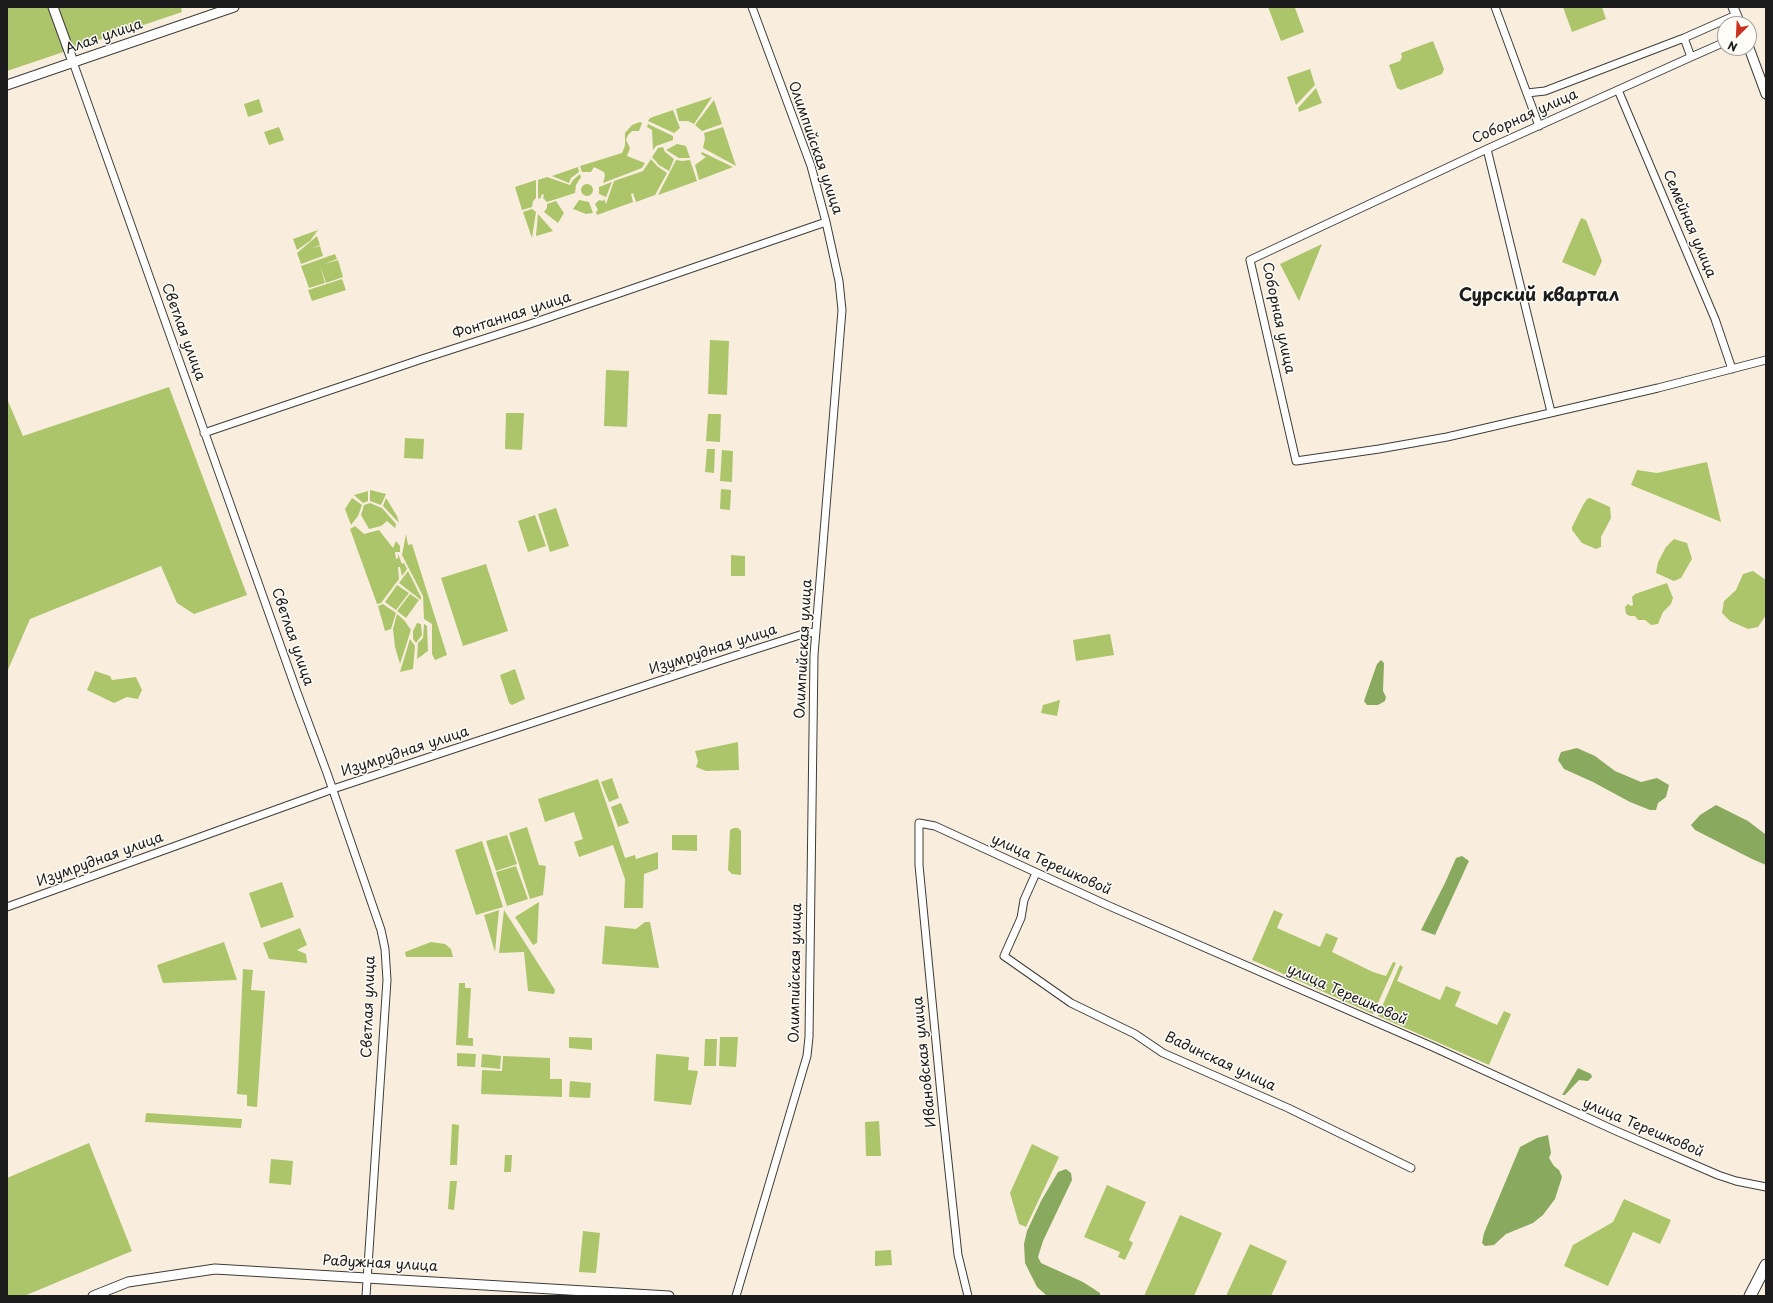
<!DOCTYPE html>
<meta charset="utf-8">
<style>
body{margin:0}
#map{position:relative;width:1773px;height:1303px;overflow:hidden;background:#f9eedd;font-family:"Playpen Sans",sans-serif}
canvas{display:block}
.frame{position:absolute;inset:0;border:8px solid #1c1c1c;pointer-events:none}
.north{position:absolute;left:1717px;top:16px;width:40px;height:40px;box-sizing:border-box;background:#fdfcf7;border:1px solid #a3a29f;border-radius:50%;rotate:204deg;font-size:11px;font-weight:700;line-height:16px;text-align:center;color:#1c1c1c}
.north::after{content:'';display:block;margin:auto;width:14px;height:18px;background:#c8321e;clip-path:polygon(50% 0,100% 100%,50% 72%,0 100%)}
</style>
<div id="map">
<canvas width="1773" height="1303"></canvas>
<div class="frame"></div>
<div class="north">N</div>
</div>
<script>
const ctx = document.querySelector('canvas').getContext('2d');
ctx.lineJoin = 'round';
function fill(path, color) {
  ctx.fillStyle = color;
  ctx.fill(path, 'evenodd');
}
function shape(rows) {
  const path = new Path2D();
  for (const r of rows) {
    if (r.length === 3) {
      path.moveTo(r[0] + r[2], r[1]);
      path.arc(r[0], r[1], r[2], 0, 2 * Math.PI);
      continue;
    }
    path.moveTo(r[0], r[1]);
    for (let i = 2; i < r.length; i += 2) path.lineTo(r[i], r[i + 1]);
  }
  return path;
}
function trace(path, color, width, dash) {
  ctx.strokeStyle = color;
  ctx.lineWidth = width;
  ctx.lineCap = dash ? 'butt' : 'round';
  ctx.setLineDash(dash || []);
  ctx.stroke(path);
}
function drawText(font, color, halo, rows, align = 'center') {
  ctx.font = font + ' "Playpen Sans",sans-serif';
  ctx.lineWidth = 3;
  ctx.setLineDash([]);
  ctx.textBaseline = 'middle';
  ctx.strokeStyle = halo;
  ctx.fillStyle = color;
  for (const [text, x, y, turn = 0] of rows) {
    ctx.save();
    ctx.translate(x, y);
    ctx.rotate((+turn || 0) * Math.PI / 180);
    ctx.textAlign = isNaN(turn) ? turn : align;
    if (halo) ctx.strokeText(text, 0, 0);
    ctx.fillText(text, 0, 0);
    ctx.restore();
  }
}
const green = shape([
 [7,7,181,7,182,12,7,71],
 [1268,7,1295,8,1304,32,1281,41],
 [1563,7,1602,7,1606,19,1572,32],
 [1433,41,1444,69,1442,74,1401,90,1397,88,1389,65,1400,61,1402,57,1401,53],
 [1310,69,1315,85,1296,105,1287,77],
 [1316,88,1322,103,1299,112,1298,108],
 [712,97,694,124,688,121,679,121,676,109],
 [259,99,263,112,248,117,244,104],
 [714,100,722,124,702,131,695,125],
 [673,110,680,128,674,133,648,121,650,118],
 [640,122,642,123,639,131,632,131,628,135,626,140,630,148,627,156,645,163,642,168,603,183,605,176,604,172,594,167,591,172,582,172,580,166,622,153,625,146,625,133,632,125],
 [648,124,673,136,673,140,656,146,653,150,652,130,647,127],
 [279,127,284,140,269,145,264,132],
 [723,127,736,166,703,148,705,139,704,133],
 [677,144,686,146,690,158,679,158,666,150],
 [663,147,665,152,674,159,669,171,659,165,652,157,658,148],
 [702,152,733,167,699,180,695,165,706,157,701,154],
 [651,159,657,166,667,173,655,195,636,202,633,193,631,194,633,202,597,215,596,212,598,210,595,204,599,200,603,201,604,199,606,204,614,181,643,171],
 [676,160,682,161,690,160,697,181,658,195],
 [578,167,579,172,571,178,569,183,552,176],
 [580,174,581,177,576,185,575,193,547,202,543,198,544,195,542,194,540,199,538,198,538,180,547,177,570,185,573,180],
 [536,180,536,198,533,201,532,207,522,210,515,187],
 [612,182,606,197,599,194,599,187],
 [587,190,6],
 [579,200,589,202,593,213,586,214,573,209],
 [556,201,564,213,558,223,544,212,547,208,547,204],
 [532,209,536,212,532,238,523,212],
 [538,214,553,231,536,236],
 [1581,218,1586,220,1602,261,1595,276,1562,262],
 [318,230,310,241,297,250,293,239],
 [317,236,320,245,312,248,320,246,323,256,301,264,297,253],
 [1322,244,1299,301,1280,264],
 [335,254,337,259,324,264,338,260,343,277,326,283,320,265,325,283,309,288,301,266],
 [342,279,346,290,312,301,308,290],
 [710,340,729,341,727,395,708,394],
 [606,370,629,371,627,427,604,426],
 [169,387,247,595,194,614,177,603,161,566,30,619,7,672,7,399,23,436],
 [506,413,524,413,522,450,505,449],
 [708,414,721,414,720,442,706,441],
 [405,438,424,439,423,459,404,458],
 [707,449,715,449,714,473,705,472],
 [722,450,733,451,732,482,720,481],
 [1707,462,1721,522,1631,485,1637,470,1657,473],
 [721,489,731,490,730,510,720,509],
 [370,490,386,494,381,505,370,501],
 [368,491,368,501,363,503,354,495],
 [352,498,362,505,358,516,351,525,345,509],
 [386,498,397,516,399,523,383,506],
 [1590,498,1610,507,1611,518,1601,537,1601,547,1596,549,1582,543,1572,530,1572,527,1583,505,1587,499],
 [370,503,382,508,396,524,395,528,387,521,381,526,369,529,361,515,364,505],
 [556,508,569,546,550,552,538,514],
 [535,515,546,546,528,552,518,521],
 [355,526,364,534,379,530,393,548,396,541,400,546,400,552,395,552,396,559,398,558,398,554,402,564,404,563,407,569,402,576,400,567,398,567,399,579,381,603,377,604,350,529],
 [406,534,408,545,412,544,447,655,435,660,432,654,432,624,424,619,423,596,402,555],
 [1674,539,1687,543,1692,559,1681,578,1674,581,1656,573,1658,562,1666,547],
 [731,555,745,556,745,576,731,576],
 [486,564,508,631,463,646,441,578],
 [408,571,421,597,421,600,399,583],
 [1753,571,1766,580,1766,615,1758,627,1748,629,1730,621,1722,613,1724,601,1736,590,1743,574],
 [1667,583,1673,598,1671,604,1663,612,1658,624,1651,625,1645,620,1638,620,1635,616,1630,616,1626,614,1625,607,1628,604,1631,606,1633,605,1632,597,1635,594],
 [397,585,409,593,396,610,385,602],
 [410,594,419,600,406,618,397,611],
 [383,604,396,613,391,629,385,631,378,606],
 [397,614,404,620,411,630,400,664,395,647,393,629],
 [417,623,421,624,422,635,416,643,413,639,413,631],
 [424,624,427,626,428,651,417,659,418,643,423,638],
 [1110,634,1114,655,1076,661,1073,640],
 [410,639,415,646,413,669,400,672],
 [515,669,525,699,512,705,509,703,500,675],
 [95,671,110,676,112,680,136,677,142,690,138,699,127,697,114,703,87,690],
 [1060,700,1057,716,1041,713,1043,705],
 [738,742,739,770,706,771,696,767,698,761,695,751],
 [612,778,619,798,609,802,601,782],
 [598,779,625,858,635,855,636,859,658,852,658,869,644,874,643,908,624,908,625,879,613,845,579,857,574,842,583,839,574,812,545,822,538,799],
 [621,803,629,823,618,827,611,807],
 [527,827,539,865,546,866,543,895,530,899,509,833],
 [734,828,738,828,741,831,741,875,732,874,728,870,730,830],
 [507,835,517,864,496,871,486,841],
 [672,835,697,835,697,851,672,850],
 [482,841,503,907,476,915,455,850],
 [516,866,528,899,507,906,496,872],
 [282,882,294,917,261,928,249,893],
 [539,902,537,943,533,945,515,917],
 [499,910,495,952,484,915],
 [504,910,555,990,554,994,528,991,524,952,499,953],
 [1274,910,1283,914,1277,928,1320,947,1326,933,1338,938,1332,952,1373,972,1386,976,1393,962,1396,963,1373,1014,1252,960],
 [645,922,650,922,659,968,602,964,605,926,636,929],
 [300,928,307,945,297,950,306,954,307,963,269,959,263,943],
 [224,942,237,980,163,983,157,965],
 [431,942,445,944,451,949,453,957,406,957,405,952],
 [1400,965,1403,967,1397,981,1440,1000,1446,986,1461,992,1455,1006,1497,1025,1504,1011,1511,1014,1489,1065,1378,1016],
 [243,969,253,970,251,990,265,991,257,1107,247,1106,247,1095,237,1094],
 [459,983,465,983,465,988,471,988,468,1038,473,1038,473,1046,456,1045],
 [569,1037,592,1038,592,1050,569,1048],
 [720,1037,738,1037,736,1067,719,1066],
 [705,1039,717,1039,716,1066,704,1066],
 [457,1053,476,1054,475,1067,457,1066],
 [482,1054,501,1056,500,1069,481,1067],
 [656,1054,689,1057,688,1070,698,1071,691,1105,654,1101],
 [503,1056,550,1058,550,1079,562,1079,562,1097,481,1094,482,1070,502,1071],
 [570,1081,591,1083,590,1098,569,1097],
 [146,1113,242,1119,241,1128,145,1122],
 [879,1121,881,1156,866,1156,865,1122],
 [452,1124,459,1125,457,1165,450,1165],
 [89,1143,132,1251,24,1296,7,1296,7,1178],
 [1032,1144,1059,1157,1026,1227,1019,1224,1010,1193],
 [505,1155,512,1155,511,1172,504,1172],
 [271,1159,293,1161,291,1185,269,1183],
 [450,1181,457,1181,454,1210,448,1209],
 [1107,1185,1146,1202,1129,1240,1133,1243,1125,1260,1118,1257,1120,1252,1084,1237],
 [1624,1199,1671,1220,1660,1244,1633,1232,1608,1286,1564,1266,1573,1245,1613,1222],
 [1180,1215,1222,1233,1194,1296,1144,1296],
 [583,1231,600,1233,596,1273,579,1272],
 [1250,1244,1287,1261,1271,1296,1226,1296],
 [891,1250,892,1265,875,1266,875,1251]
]);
const forest = shape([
 [1381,660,1384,663,1383,691,1386,697,1385,701,1378,705,1367,705,1364,701,1377,664],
 [1577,748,1595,756,1615,771,1641,782,1657,778,1669,785,1666,797,1658,803,1656,810,1650,810,1630,802,1593,782,1564,769,1558,760,1561,752],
 [1716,805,1748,821,1765,834,1766,865,1752,859,1695,830,1691,825,1700,815],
 [1462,856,1469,861,1435,935,1421,930,1445,883,1456,858],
 [1578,1068,1591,1074,1592,1077,1588,1081,1579,1080,1565,1095,1562,1095],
 [1548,1135,1551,1153,1549,1158,1554,1166,1559,1170,1562,1177,1555,1199,1543,1215,1533,1223,1506,1234,1494,1245,1485,1246,1482,1243,1484,1233,1520,1147,1537,1138],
 [1066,1169,1071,1173,1072,1180,1043,1241,1038,1257,1041,1263,1083,1282,1100,1293,1100,1296,1046,1295,1037,1287,1025,1263,1024,1244,1027,1231,1041,1201,1058,1172]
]);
const street = shape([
 [1495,7,1539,126],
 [1736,15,1684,38,1691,57,1487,149,1250,260,1296,461,1379,449,1447,437,1658,388,1766,360],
 [1691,57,1725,42],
 [73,62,298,695,327,773,381,930,385,949,387,980,366,1296],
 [1618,90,1715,319,1732,369],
 [1527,93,1545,91,1684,38],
 [1487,149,1551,412],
 [204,433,422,359,530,324,826,222],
 [1036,873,1024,900,1021,918,1004,956,1071,1003,1135,1034,1163,1053,1288,1108,1411,1168],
 [7,907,333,789,728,658,803,634,815,632],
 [736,1296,807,1056,809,1037,814,655,842,310,839,281,826,222,811,166,752,7],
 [968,1296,958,1255,943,1115,919,865,919,823,935,826,1107,905,1433,1047,1614,1130,1718,1175,1736,1181,1766,1187]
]);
const secondary = shape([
 [53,7,73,62],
 [1733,7,1740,24],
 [1749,48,1766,94],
 [7,85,234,7],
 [93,1296,128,1282,215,1269,669,1296]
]);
const primary = shape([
 [1750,1296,1766,1265]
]);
const streetNames = [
 ["Алая улица",104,37,-19],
 ["Соборная улица",1525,117,-24],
 ["Олимпийская улица",815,148,71],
 ["Семейная улица",1689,224,67],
 ["Фонтанная улица",512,316,-18],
 ["Соборная улица",1278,318,78],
 ["Светлая улица",183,332,70],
 ["Светлая улица",292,637,71],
 ["Олимпийская улица",804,649,-87],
 ["Изумрудная улица",713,650,-18],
 ["Изумрудная улица",405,752,-18],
 ["Изумрудная улица",100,860,-20],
 ["улица Терешковой",1051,865,24],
 ["Олимпийская улица",796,973,-89],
 ["улица Терешковой",1347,995,24],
 ["Светлая улица",369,1007,-88],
 ["Ивановская улица",925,1062,-96],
 ["Вадинская улица",1220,1062,25],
 ["улица Терешковой",1643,1128,23],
 ["Радужная улица",380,1264,3]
];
const districtNames = [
 ["Сурский квартал",1539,296]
];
fill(green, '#acc56a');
fill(forest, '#89aa5e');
trace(street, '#3d3c39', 9);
trace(secondary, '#3d3c39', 11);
trace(primary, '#3d3c39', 13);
trace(street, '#fff', 7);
trace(secondary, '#fff', 9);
trace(primary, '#fff', 11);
drawText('14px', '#1c1c1c', '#fdfcf7', streetNames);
drawText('bold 18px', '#1c1c1c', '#fdfcf7', districtNames);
</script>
